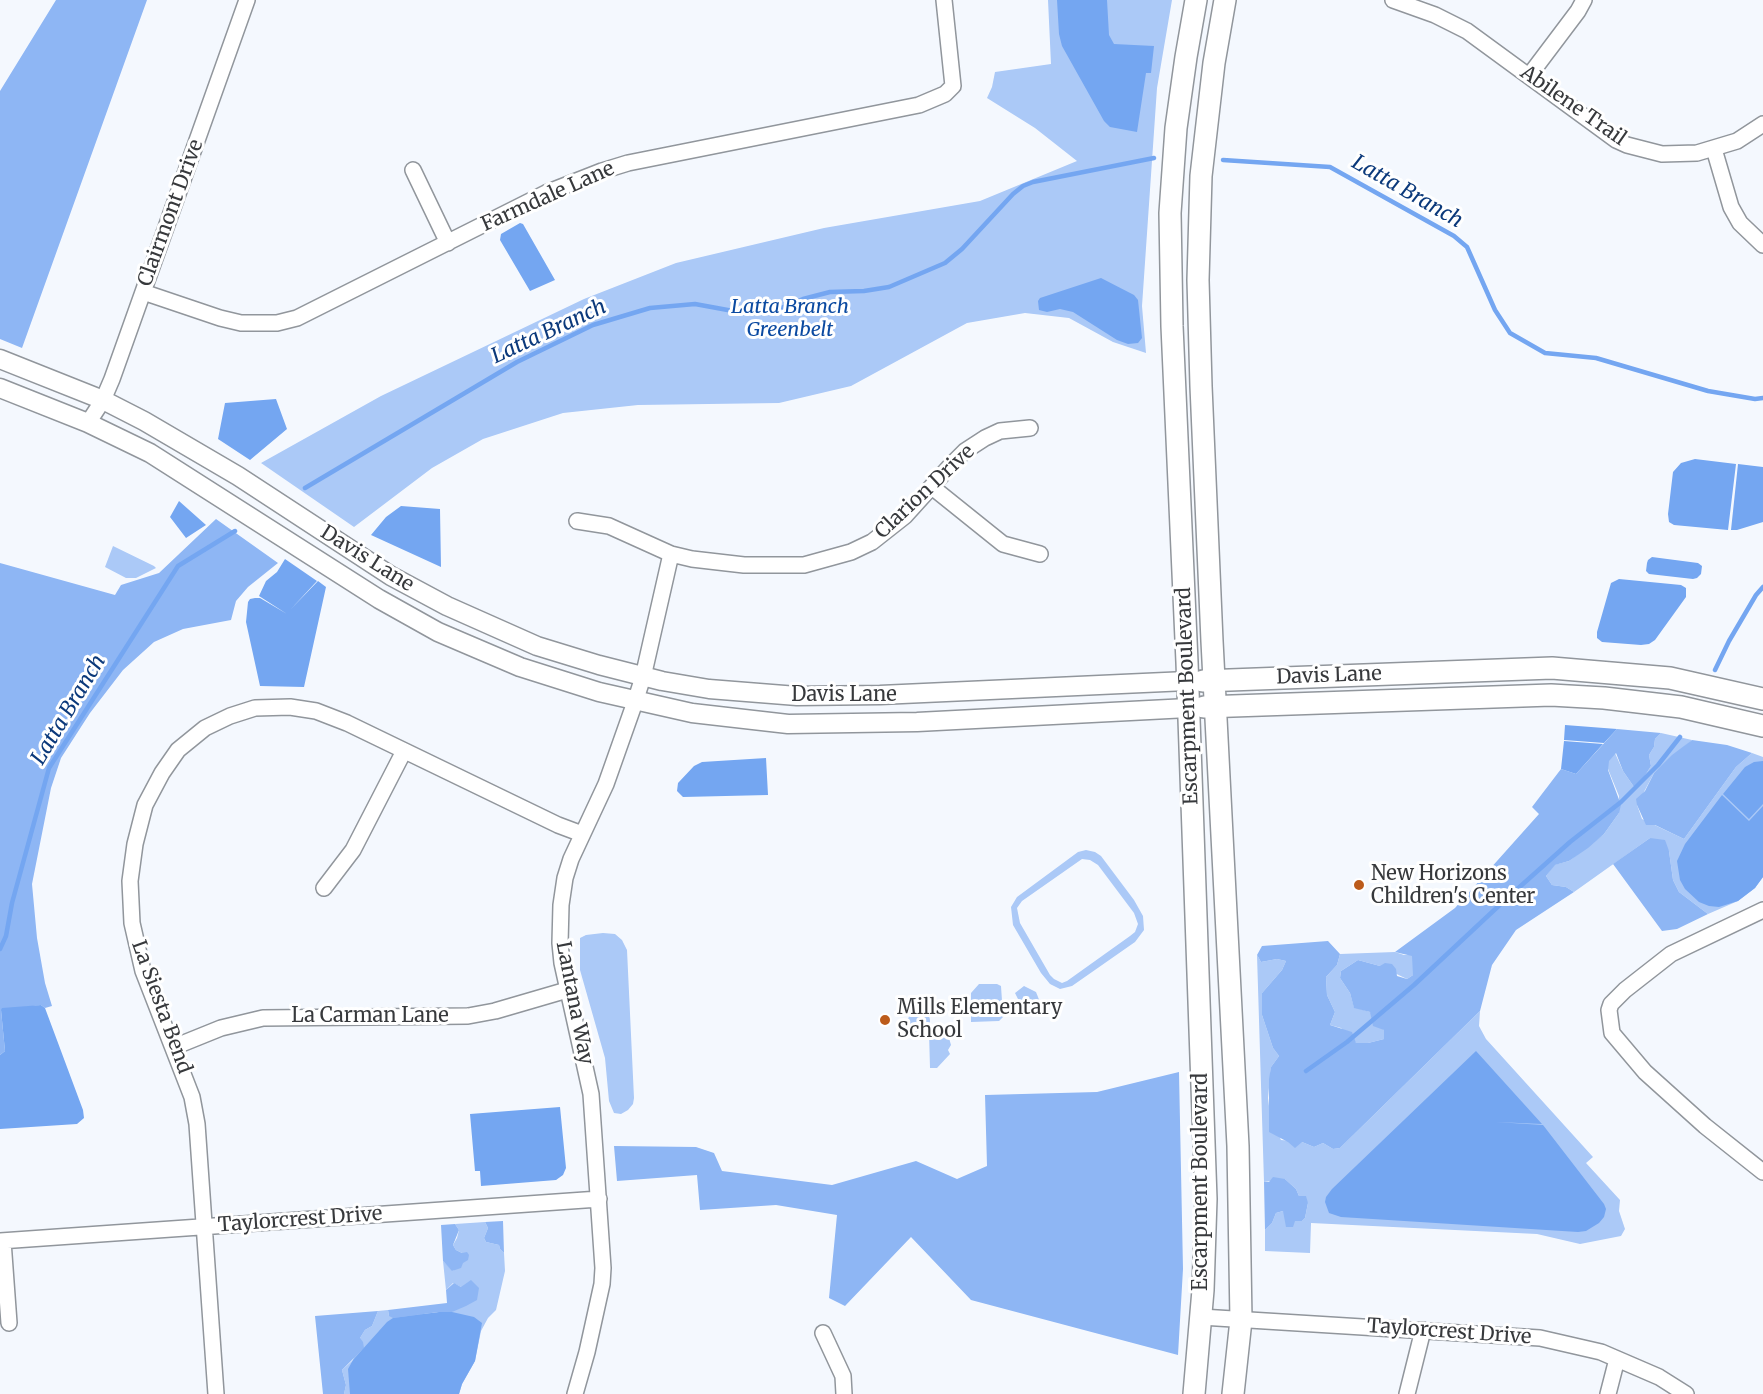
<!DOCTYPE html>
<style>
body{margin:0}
canvas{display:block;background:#f4f8fe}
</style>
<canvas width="1763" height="1394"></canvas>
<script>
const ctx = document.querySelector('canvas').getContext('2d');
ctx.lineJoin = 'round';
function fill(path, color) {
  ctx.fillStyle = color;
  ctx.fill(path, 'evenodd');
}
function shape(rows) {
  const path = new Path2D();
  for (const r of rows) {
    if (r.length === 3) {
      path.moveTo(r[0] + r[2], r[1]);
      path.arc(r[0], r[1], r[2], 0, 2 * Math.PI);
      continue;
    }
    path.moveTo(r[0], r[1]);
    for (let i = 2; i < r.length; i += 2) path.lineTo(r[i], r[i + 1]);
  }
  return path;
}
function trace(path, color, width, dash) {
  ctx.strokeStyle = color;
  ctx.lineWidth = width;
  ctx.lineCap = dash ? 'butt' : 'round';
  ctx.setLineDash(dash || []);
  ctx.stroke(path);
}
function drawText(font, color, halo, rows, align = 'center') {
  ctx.font = font + ' Merriweather,serif';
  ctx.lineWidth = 6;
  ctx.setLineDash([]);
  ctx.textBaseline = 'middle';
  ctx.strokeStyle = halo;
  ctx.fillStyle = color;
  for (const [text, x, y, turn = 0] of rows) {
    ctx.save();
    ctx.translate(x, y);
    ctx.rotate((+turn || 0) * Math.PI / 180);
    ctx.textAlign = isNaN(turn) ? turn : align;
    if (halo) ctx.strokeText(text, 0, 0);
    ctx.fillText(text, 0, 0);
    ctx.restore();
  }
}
const green = shape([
 [1048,0,1172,0,1157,88,1142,306,1146,353,1113,342,1069,318,1025,313,967,323,851,386,779,403,638,405,563,413,483,439,432,468,354,527,261,463,381,396,584,299,676,263,824,228,980,201,1077,161,1035,128,987,98,992,87,995,72,1051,64],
 [113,546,154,566,156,568,136,578,126,578,105,567],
 [1661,733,1692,740,1654,773,1637,805,1642,819,1684,839,1736,767,1752,753,1763,757,1763,877,1755,888,1738,901,1708,914,1679,892,1673,880,1669,851,1650,838,1574,892,1566,887,1552,885,1546,876,1554,865,1569,861,1604,834,1619,813,1619,796,1608,769,1608,761,1615,753,1623,771,1634,787,1641,782,1651,766,1649,755,1654,747,1655,739],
 [1086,850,1095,852,1101,856,1134,900,1143,916,1144,930,1135,942,1072,986,1060,989,1050,984,1041,973,1013,925,1011,907,1017,897,1078,852],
 [1082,859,1090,860,1098,865,1134,913,1138,924,1135,932,1130,936,1067,981,1062,983,1054,979,1050,975,1020,923,1017,908,1022,901],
 [603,933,615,934,622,940,627,950,634,1098,633,1104,628,1110,621,1114,614,1113,609,1101,605,1058,580,970,580,938,586,935],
 [1395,952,1404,955,1413,955,1413,975,1407,979,1380,966,1358,960,1341,971,1340,978,1350,993,1354,1007,1370,1012,1384,1030,1384,1039,1368,1043,1356,1043,1341,1028,1330,1025,1335,1012,1327,995,1326,977,1337,965,1340,954],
 [1257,955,1261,962,1277,959,1286,961,1282,970,1262,993,1262,1015,1273,1048,1279,1056,1271,1067,1268,1098,1270,1114,1281,1140,1302,1142,1314,1147,1323,1143,1333,1149,1340,1148,1480,1011,1479,1026,1486,1039,1593,1157,1586,1163,1620,1200,1619,1211,1625,1229,1621,1236,1580,1244,1537,1234,1311,1223,1310,1253,1265,1251,1265,1230,1272,1223,1276,1213,1283,1211,1295,1221,1302,1221,1305,1218,1308,1203,1299,1196,1296,1189,1285,1179,1264,1182],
 [979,984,997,984,1001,986,1002,1001,1007,1006,1008,1012,999,1021,971,1022,971,993],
 [1024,986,1036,992,1040,1002,1033,1010,1020,1003,1015,993],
 [919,1021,11],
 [947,1031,951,1045,948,1050,950,1054,937,1068,930,1068,929,1032],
 [485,1222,488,1228,484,1238,486,1242,499,1245,500,1249,504,1253,505,1271,496,1310,488,1318,481,1331,475,1361,462,1384,459,1394,344,1394,346,1385,342,1370,353,1360,360,1338,365,1330,372,1326,378,1311,388,1310,389,1316,452,1312,461,1287,453,1283,446,1290,443,1261,453,1271,462,1253,456,1250,453,1245,457,1238,459,1230,455,1224]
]);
const forest = shape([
 [56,0,147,0,22,348,0,339,0,91],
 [216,519,278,563,248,587,236,601,231,620,183,629,154,642,123,670,90,713,61,758,51,788,32,884,37,938,45,983,52,1006,45,1008,41,1005,1,1010,5,1051,0,1055,0,563,115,595,121,585,159,573],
 [1617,729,1661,733,1655,739,1654,747,1649,755,1651,766,1641,782,1634,787,1623,771,1616,753,1609,761,1608,770,1621,805,1619,813,1604,834,1588,848,1569,861,1555,865,1546,876,1552,885,1566,887,1574,892,1516,930,1492,965,1480,1011,1340,1148,1333,1149,1323,1143,1314,1147,1302,1142,1295,1148,1288,1142,1269,1132,1269,1079,1271,1067,1279,1056,1273,1048,1262,1015,1262,993,1282,970,1286,961,1277,959,1261,962,1257,955,1262,946,1328,941,1340,954,1337,965,1326,977,1327,995,1335,1012,1330,1025,1352,1032,1356,1043,1368,1043,1384,1039,1384,1030,1373,1026,1370,1012,1354,1008,1350,993,1340,978,1341,971,1358,960,1380,966,1385,963,1392,964,1396,969,1397,976,1407,979,1413,975,1412,956,1395,952,1455,908,1539,814,1532,807,1561,769,1576,774],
 [1692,740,1727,745,1752,753,1736,767,1684,839,1655,825,1646,825,1637,805,1636,799,1645,791,1654,773,1672,755],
 [1650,838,1665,840,1669,851,1673,880,1679,892,1708,914,1677,929,1662,931,1613,864],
 [1179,1072,1183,1269,1178,1355,971,1300,911,1237,845,1306,829,1298,837,1215,776,1205,700,1210,697,1175,617,1181,614,1146,696,1147,714,1153,722,1171,832,1185,916,1161,957,1179,987,1166,985,1095,1097,1092],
 [1273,1177,1285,1179,1296,1189,1299,1196,1306,1196,1308,1203,1305,1218,1302,1221,1295,1221,1293,1227,1286,1227,1283,1211,1276,1213,1272,1223,1265,1230,1264,1182,1269,1182],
 [503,1221,504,1253,500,1249,499,1245,486,1242,484,1238,488,1228,485,1222],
 [455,1224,459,1230,453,1245,456,1250,462,1253,467,1252,469,1255,468,1260,463,1263,461,1268,452,1271,443,1261,441,1225],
 [471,1280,479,1288,477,1300,466,1306,452,1312,439,1312,393,1318,389,1316,388,1310,447,1303,446,1290,454,1283,461,1287],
 [378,1311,372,1326,365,1330,360,1338,363,1342,364,1348,342,1370,346,1385,344,1394,323,1394,315,1316]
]);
const water = shape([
 [1057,0,1107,0,1109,35,1114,44,1154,46,1151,73,1146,73,1137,132,1110,127,1104,121,1062,46,1059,34],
 [520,223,523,224,555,280,530,291,500,240,501,234],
 [1101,278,1134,295,1138,300,1142,338,1138,343,1128,344,1117,340,1073,312,1060,309,1047,312,1039,310,1038,301,1040,298],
 [276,399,287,429,250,460,218,439,225,403],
 [1695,459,1736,464,1728,530,1674,525,1669,522,1668,514,1673,472,1681,463],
 [1738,464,1763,467,1763,522,1737,530,1731,530],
 [179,501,206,525,186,538,170,517],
 [401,506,440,509,441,567,371,535,386,517],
 [1652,557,1698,563,1702,566,1701,574,1697,578,1693,579,1649,574,1646,571,1647,563,1648,560],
 [285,559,317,581,290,610,318,581,326,587,304,687,260,686,246,622,248,602,250,599,255,598,260,598,287,614,259,596,266,581,277,572],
 [1619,579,1681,585,1686,588,1686,597,1655,640,1649,644,1641,645,1602,642,1597,638,1597,632,1611,583],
 [1565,725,1617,729,1604,743,1564,740],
 [1564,741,1603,744,1576,774,1561,769],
 [766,758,768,795,683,797,677,791,678,783,694,766,702,762],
 [1763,761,1763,804,1749,819,1723,794,1745,767,1754,762],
 [1722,795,1749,821,1763,806,1763,877,1755,888,1738,901,1719,907,1709,906,1699,902,1685,889,1680,880,1677,861,1685,844],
 [41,1005,45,1008,83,1110,84,1118,77,1124,0,1129,0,1055,5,1051,1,1010,2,1008],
 [1476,1051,1542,1124,1496,1122,1543,1125,1604,1204,1606,1209,1604,1217,1599,1223,1586,1231,1578,1232,1341,1217,1329,1213,1325,1202,1326,1197,1332,1189],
 [560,1107,566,1168,563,1175,556,1180,481,1186,480,1171,475,1171,470,1114],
 [439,1312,452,1312,474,1317,482,1323,475,1361,462,1384,459,1394,350,1394,348,1369,353,1360,387,1322,393,1318]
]);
const stream = shape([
 [1223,160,1330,167,1454,236,1467,247,1495,310,1510,333,1545,353,1596,358,1708,391,1755,399,1763,398],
 [305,488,517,362,593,325,650,308,695,304,744,313,781,308,803,299,830,292,864,291,889,287,945,263,962,249,1013,194,1023,186,1033,182,1154,158],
 [1715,670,1729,641,1756,595,1763,587],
 [0,949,6,936,12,903,49,768,178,566,235,531],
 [1306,1071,1347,1042,1414,985,1505,900,1570,842,1621,802,1658,765,1680,737]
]);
const minor = shape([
 [1393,0,1435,15,1467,31,1616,140,1627,145,1662,154,1697,153,1737,141,1763,124],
 [1529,76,1578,11,1584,0],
 [1714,149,1731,207,1740,223,1763,245],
 [413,170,448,243],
 [143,292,220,318,241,323,277,323,297,318,546,193,602,171,628,163,919,105,945,94,953,86,944,0],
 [88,423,103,400,112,379,247,0],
 [932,487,1003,544,1040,554],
 [577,521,609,526,671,554,692,559,744,565,804,565,851,552,872,542,905,516,952,464,965,451,985,438,1000,431,1030,428],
 [324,888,353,850,404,751],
 [1763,910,1671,954,1625,990,1611,1004,1609,1010,1612,1033,1645,1072,1705,1126,1763,1172],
 [174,1047,221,1028,263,1018,468,1016,495,1011,567,990],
 [0,1241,599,1199],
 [3,1241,9,1323],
 [1201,1317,1540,1338,1601,1352,1659,1377,1686,1394],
 [823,1333,843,1376,844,1394],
 [216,1394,197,1124,192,1097,143,971,132,923,130,881,135,844,145,805,162,773,178,750,205,728,230,716,255,708,290,707,316,711,347,723,558,825,582,834],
 [575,1394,587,1352,602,1284,603,1268,591,1094,562,963,560,943,561,905,565,878,571,859,606,784,635,702,643,677,671,554],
 [1407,1394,1423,1330],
 [1608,1394,1617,1359]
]);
const tertiary = shape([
 [0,359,103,400,144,421,238,476,391,576,447,606,537,646,599,665,662,681,709,689,797,696,880,695,1187,681],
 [0,388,88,423,150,453,379,599,438,632,520,667,599,692,692,713,788,724,917,722,1188,708]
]);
const secondary = shape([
 [1225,0,1214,63,1201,176,1198,280,1201,386,1212,641,1238,1146,1241,1320,1233,1394],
 [1203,681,1552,668,1670,678,1763,699],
 [1204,707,1551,695,1604,698,1681,707,1763,726],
 [1194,1394,1203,1290,1206,1199,1187,662,1172,326,1170,213,1176,128,1186,57,1196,0]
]);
const markers = [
 [1359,885,6,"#bc5b1b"],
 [885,1020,6,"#bc5b1b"]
];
const streetNames = [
 ["Abilene Trail",1573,106,35],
 ["Farmdale Lane",548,197,-24],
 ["Clairmont Drive",171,213,-70],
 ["Clarion Drive",925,492,-43],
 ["Davis Lane",367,559,32],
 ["Davis Lane",1329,676,-2],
 ["Davis Lane",844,695],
 ["Escarpment Boulevard",1188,696,-92],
 ["Lantana Way",574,1003,79],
 ["La Siesta Bend",161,1007,70],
 ["La Carman Lane",370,1016],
 ["Escarpment Boulevard",1201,1182,-90],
 ["Taylorcrest Drive",300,1220,-4],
 ["Taylorcrest Drive",1449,1332,4]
];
const parkNames = [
 ["Latta Branch",790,307],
 ["Greenbelt",790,330]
];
const poiNames = [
 ["New Horizons",1371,874],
 ["Children's Center",1371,897],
 ["Mills Elementary",897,1008],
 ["School",897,1031]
];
const waterNames = [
 ["Latta Branch",1407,192,30],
 ["Latta Branch",549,332,-25],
 ["Latta Branch",69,710,-59]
];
fill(green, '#abc9f7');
fill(forest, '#8eb6f4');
fill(water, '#74a6f1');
trace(stream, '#74a6f1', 4.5);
trace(minor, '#91969c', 18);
trace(tertiary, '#91969c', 21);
trace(secondary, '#91969c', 24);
trace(minor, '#fff', 15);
trace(tertiary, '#fff', 18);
trace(secondary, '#fff', 21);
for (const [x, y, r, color] of markers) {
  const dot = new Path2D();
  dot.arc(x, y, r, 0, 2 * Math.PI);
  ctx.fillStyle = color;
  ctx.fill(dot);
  trace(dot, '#fff', 2);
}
drawText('20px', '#37393c', '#fff', streetNames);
drawText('italic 20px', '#0b4aa1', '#fff', parkNames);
drawText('20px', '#37393c', '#fff', poiNames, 'left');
drawText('italic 21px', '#0b397b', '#fff', waterNames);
</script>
